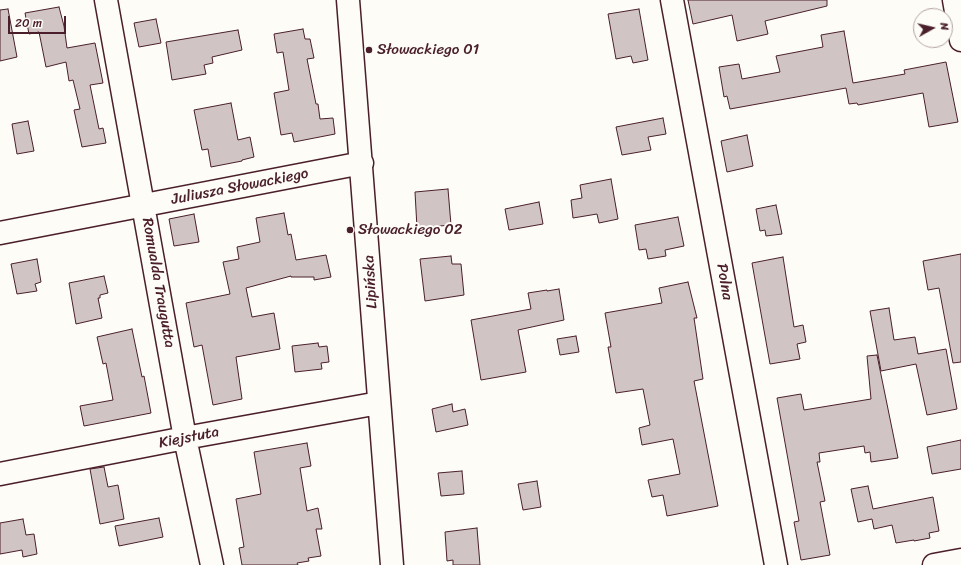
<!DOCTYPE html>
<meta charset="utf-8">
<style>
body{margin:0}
#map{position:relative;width:961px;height:565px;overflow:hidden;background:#fdfcf7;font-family:Sriracha,sans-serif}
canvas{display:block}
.north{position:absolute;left:913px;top:8px;width:40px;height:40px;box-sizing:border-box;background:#fdfcf7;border:1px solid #b5a4a5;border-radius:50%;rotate:82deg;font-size:11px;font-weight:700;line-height:16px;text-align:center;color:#4a1f2b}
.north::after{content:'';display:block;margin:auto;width:14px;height:18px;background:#4a1f2b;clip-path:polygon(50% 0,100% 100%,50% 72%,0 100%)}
.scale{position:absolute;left:8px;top:16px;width:58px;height:18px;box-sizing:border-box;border:2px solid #4a1f2b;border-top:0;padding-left:5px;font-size:12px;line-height:14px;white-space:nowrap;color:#4a1f2b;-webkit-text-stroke:3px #fdfcf7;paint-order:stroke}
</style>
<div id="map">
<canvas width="961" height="565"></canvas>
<div class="north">N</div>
<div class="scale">20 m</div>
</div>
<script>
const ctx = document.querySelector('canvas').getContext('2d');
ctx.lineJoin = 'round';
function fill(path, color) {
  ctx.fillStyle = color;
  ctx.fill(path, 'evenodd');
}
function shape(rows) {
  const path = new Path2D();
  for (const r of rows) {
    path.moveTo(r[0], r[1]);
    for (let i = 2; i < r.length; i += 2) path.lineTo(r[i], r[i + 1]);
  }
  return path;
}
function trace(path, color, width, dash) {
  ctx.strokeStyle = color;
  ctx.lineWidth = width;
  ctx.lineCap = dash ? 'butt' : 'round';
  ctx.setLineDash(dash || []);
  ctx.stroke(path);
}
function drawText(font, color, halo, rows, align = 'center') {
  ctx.font = font + ' Sriracha,sans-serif';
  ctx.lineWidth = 4;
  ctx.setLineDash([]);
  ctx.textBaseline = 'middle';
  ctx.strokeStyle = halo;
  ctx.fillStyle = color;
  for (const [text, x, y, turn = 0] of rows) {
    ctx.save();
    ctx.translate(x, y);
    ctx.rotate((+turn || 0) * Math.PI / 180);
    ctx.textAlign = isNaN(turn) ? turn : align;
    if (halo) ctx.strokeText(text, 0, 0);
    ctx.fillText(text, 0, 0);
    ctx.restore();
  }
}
const building = shape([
 [688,0,827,0,827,6,765,21,768,34,737,41,732,15,693,24,688,0],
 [59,7,64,26,67,48,95,43,103,83,90,85,99,129,103,128,106,143,82,147,74,110,80,109,73,80,69,81,66,62,46,67,39,32,29,34,25,13,59,7],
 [8,9,17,57,0,61,0,10,8,9],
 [639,9,648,60,633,63,631,56,616,59,608,14,639,9],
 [156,19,161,43,139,47,134,23,156,19],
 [303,29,305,39,310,39,314,58,307,59,316,104,318,104,320,119,333,118,335,134,294,142,292,133,281,135,274,93,289,90,283,52,277,53,274,34,303,29],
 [238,30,242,50,212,57,213,63,204,65,206,74,172,80,166,42,238,30],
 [844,31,853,83,905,74,904,70,946,62,958,122,929,127,923,93,858,105,857,103,849,104,846,88,730,109,727,96,724,97,719,67,739,64,742,79,780,72,776,56,823,47,821,35,844,31],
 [231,103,238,140,250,137,254,157,242,160,242,161,211,167,208,149,202,150,194,110,231,103],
 [663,118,666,134,648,137,651,150,622,155,616,127,663,118],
 [28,121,34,151,17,154,12,124,28,121],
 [747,135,753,166,727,172,721,141,747,135],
 [611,179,618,219,599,223,597,214,573,218,571,200,582,198,580,185,611,179],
 [448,189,451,225,417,228,415,192,448,189],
 [539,202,543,224,509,230,505,209,539,202],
 [776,205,782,234,766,236,765,230,760,231,756,209,776,205],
 [284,213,288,235,291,234,296,260,326,255,331,277,314,280,314,277,291,277,291,276,246,288,252,317,274,313,280,349,236,357,242,399,213,405,202,345,194,347,186,303,230,294,223,262,239,259,237,247,260,242,256,218,284,213],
 [194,214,199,242,174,246,169,219,194,214],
 [678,217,684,246,665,250,666,256,648,259,646,249,639,250,635,225,678,217],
 [961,254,961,362,953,363,939,288,928,290,923,261,961,254],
 [451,256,452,264,461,264,464,295,425,301,420,259,451,256],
 [783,257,794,327,803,325,806,342,797,344,800,359,770,364,752,263,783,257],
 [37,259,41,282,35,284,37,291,17,294,11,264,37,259],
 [104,276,108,293,100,295,100,298,98,298,102,318,76,324,69,283,104,276],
 [688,282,697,318,694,318,703,379,694,381,718,506,667,516,663,495,652,497,648,480,680,474,673,439,642,445,639,428,650,425,643,389,616,393,608,347,611,347,605,313,662,303,659,288,688,282],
 [559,289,564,320,518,330,526,372,481,380,471,320,531,309,528,293,547,290,547,291,559,289],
 [889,308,894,340,915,337,918,354,946,349,957,409,927,415,916,364,881,371,870,311,889,308],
 [132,329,142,377,144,376,151,413,84,426,80,406,113,400,106,363,103,364,97,337,132,329],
 [576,336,579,352,560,355,557,339,576,336],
 [318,343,319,347,327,346,329,362,321,363,322,369,295,372,292,346,318,343],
 [877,355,898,458,871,462,870,452,865,453,864,446,819,453,820,462,817,462,825,501,820,502,830,555,801,560,794,522,799,521,777,398,801,394,804,410,871,399,867,356,877,355],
 [452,404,453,412,465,409,468,425,436,432,432,409,452,404],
 [961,440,961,469,932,474,927,447,961,440],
 [307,443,311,466,300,468,307,511,318,508,322,529,316,529,321,556,308,558,309,561,297,563,298,565,242,565,239,548,244,547,236,499,261,494,254,452,307,443],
 [104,467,108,487,118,485,124,519,100,524,90,469,104,467],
 [462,471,464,494,441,496,438,473,462,471],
 [537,481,541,507,523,510,518,484,537,481],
 [868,486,873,509,933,497,939,531,929,533,930,538,914,541,914,540,896,543,892,525,874,529,872,519,858,522,851,489,868,486],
 [159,518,163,537,119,546,115,526,159,518],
 [23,519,26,535,34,534,37,554,23,557,22,550,0,554,0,523,23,519],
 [477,528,480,565,453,565,453,560,447,561,445,532,477,528]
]);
const minor = shape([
 [106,0,185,438,212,565],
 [348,0,392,565],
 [672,0,776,565],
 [954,0,961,40],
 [0,233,362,163],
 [0,474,185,438,379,403],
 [934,565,961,560]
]);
const markers = [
 [369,50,4,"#4a1f2b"],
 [350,230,4,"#4a1f2b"]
];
const poiNames = [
 ["Słowackiego 01",377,50],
 ["Słowackiego 02",358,230]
];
const streetNames = [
 ["Juliusza Słowackiego",240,187,-11],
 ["Lipińska",371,282,-94],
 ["Polna",724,282,80],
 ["Romualda Traugutta",158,283,80],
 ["Kiejstuta",189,438,-11]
];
fill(building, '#d0c5c4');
trace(building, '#4a1f2b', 1);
trace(minor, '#4a1f2b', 25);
trace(minor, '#fdfcf7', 22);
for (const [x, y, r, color] of markers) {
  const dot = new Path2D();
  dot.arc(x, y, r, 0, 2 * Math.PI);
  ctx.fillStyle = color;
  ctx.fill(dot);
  trace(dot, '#fdfcf7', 1.5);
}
drawText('15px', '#4a1f2b', '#fdfcf7', poiNames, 'left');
drawText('15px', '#4a1f2b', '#fdfcf7', streetNames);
</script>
